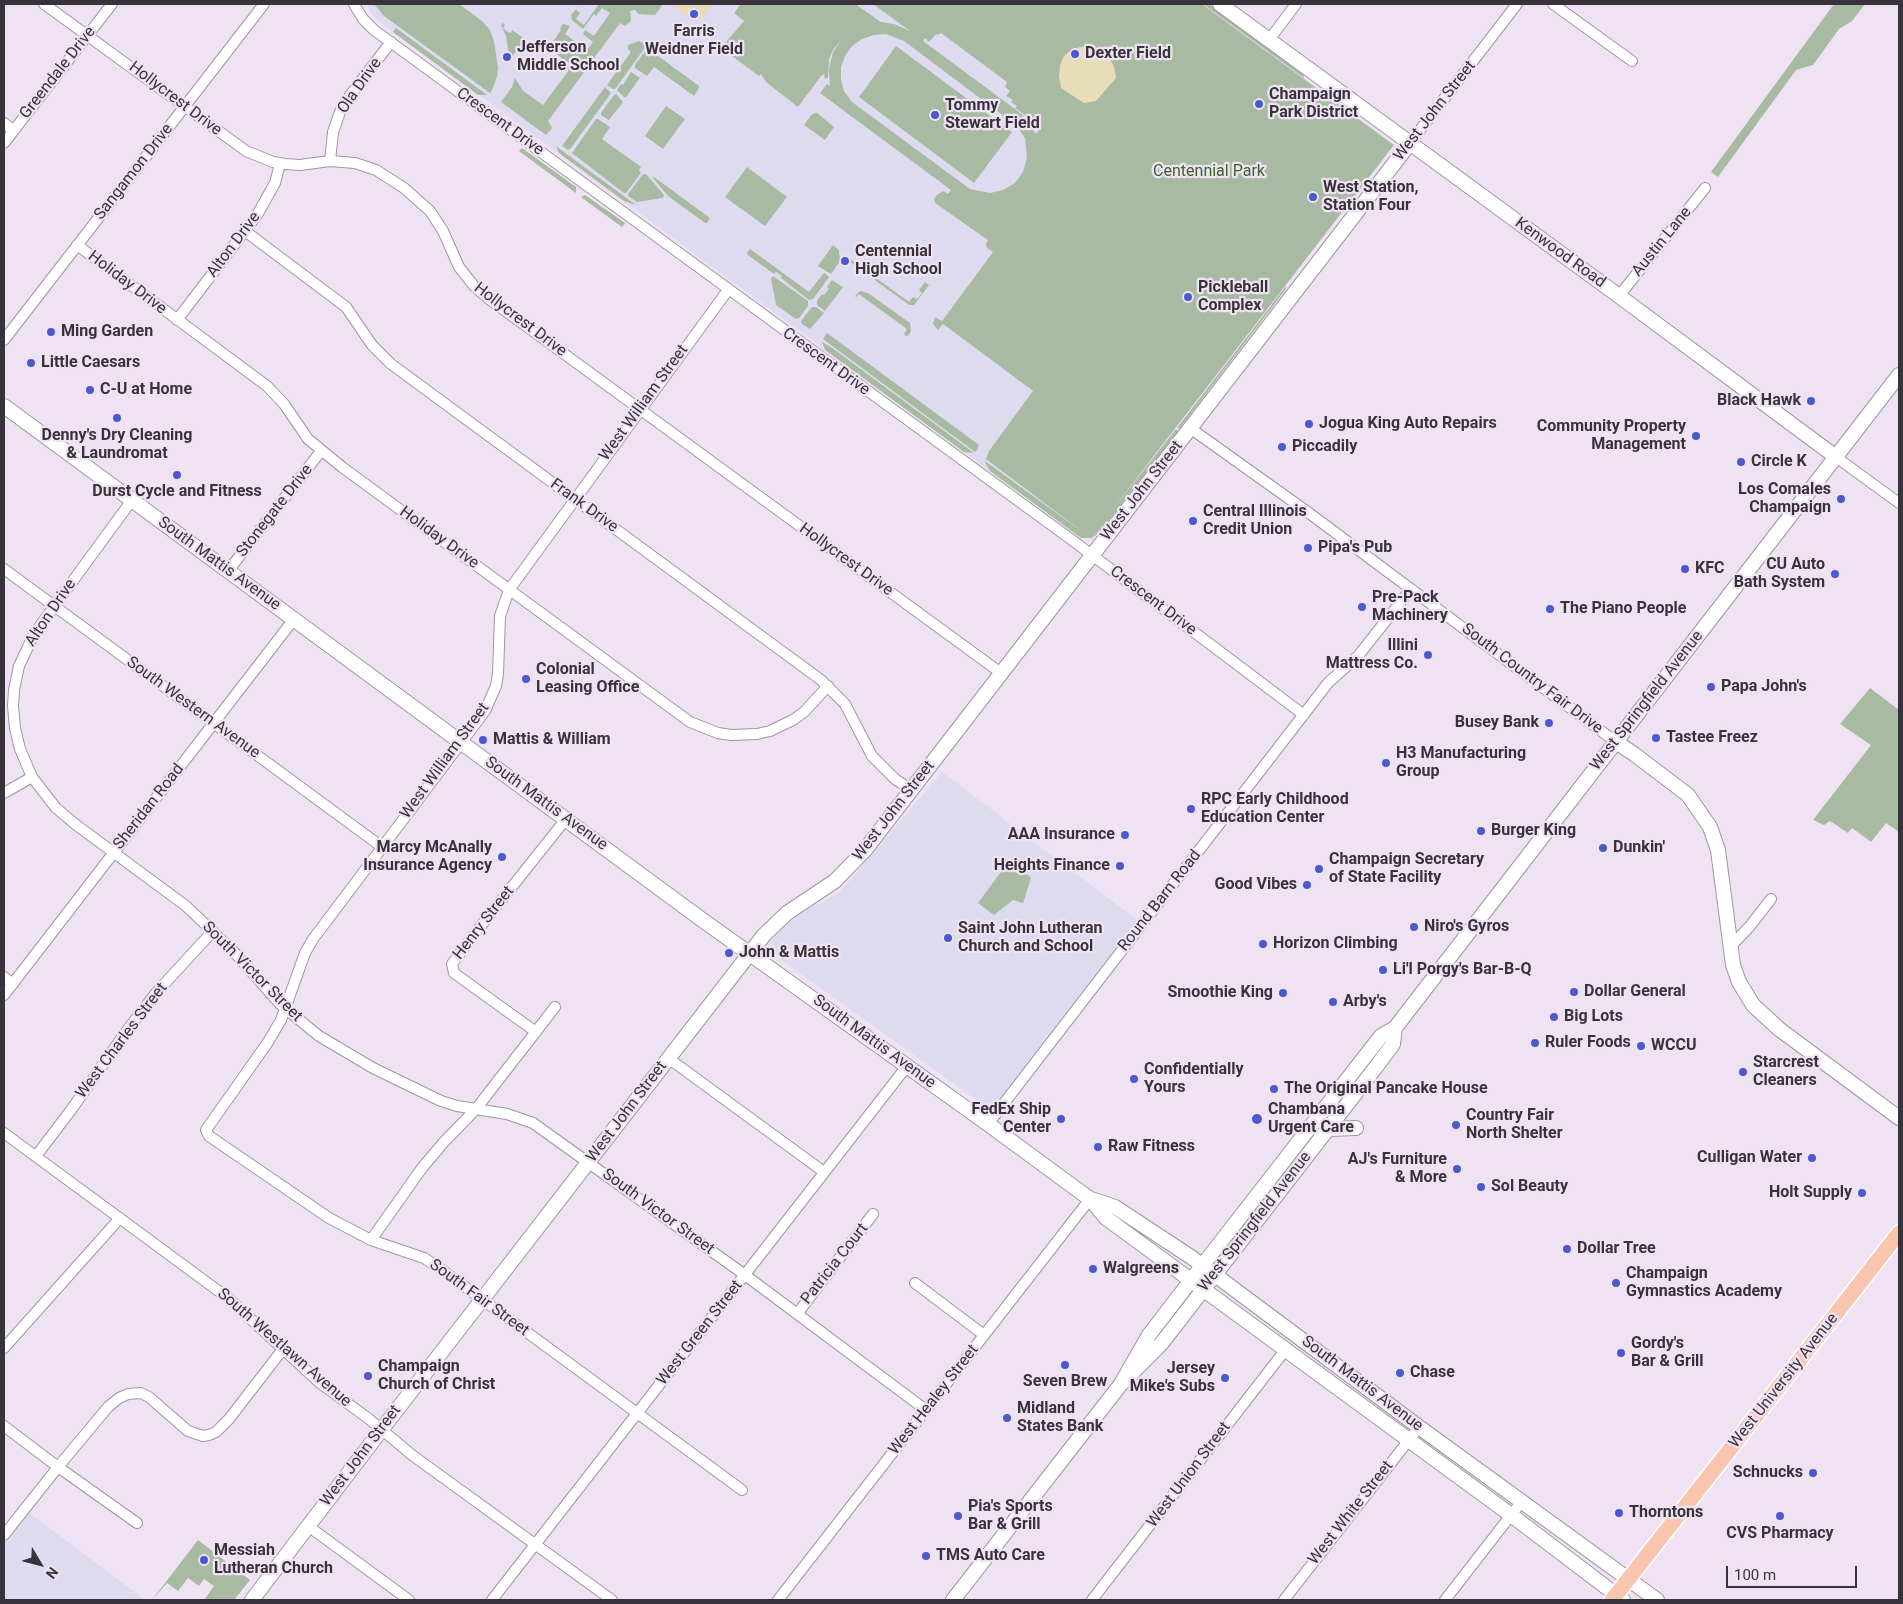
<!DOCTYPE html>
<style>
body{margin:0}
#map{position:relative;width:1903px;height:1604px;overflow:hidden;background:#eee2f3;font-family:Roboto,sans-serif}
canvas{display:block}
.frame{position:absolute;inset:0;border:5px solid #38333a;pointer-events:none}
.north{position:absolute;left:15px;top:1539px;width:50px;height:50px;-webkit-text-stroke:4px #eee2f3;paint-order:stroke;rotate:127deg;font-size:14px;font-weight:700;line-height:20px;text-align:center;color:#38333a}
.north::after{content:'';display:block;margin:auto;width:18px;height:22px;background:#38333a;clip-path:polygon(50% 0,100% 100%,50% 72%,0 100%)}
.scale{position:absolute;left:1726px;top:1566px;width:131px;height:22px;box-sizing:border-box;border:2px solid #38333a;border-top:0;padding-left:6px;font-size:15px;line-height:18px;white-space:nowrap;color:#38333a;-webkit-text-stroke:4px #eee2f3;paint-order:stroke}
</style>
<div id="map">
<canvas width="1903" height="1604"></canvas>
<div class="frame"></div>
<div class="north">N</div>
<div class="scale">100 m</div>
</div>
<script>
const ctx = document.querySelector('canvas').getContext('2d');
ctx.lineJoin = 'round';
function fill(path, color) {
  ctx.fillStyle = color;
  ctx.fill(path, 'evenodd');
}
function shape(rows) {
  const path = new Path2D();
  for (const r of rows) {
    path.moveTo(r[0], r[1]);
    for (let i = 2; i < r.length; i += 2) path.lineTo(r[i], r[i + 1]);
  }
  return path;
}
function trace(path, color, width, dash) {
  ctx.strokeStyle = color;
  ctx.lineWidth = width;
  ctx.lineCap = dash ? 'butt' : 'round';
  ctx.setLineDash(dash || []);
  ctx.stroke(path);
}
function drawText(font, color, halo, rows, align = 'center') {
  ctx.font = font + ' Roboto,sans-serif';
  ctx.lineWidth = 4.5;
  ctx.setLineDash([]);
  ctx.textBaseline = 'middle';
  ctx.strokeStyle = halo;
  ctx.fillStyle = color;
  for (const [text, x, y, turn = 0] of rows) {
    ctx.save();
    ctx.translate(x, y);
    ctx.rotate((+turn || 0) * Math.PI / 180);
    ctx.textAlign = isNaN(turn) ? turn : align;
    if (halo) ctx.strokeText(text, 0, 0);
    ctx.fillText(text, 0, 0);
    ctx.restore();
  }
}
const education = shape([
 [366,4,981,4,1090,122,941,322,1033,391,1134,460,1077,535,377,20,371,13],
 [942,772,1137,920,998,1101,991,1106,982,1104,773,954,768,949,771,941,785,926,801,914,840,892],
 [29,1512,29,1513,145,1600,4,1600,4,1545]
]);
const green = shape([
 [374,4,459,4,482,21,490,30,494,41,498,68,497,77,492,90,490,93,384,16],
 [599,4,663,4,655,15,638,14,635,10,630,11,631,19,630,22,625,26,620,23,586,69,582,66,560,61,562,58,550,50,549,47,561,30,560,28,563,24,570,26,565,34,587,50,593,42,583,34,585,30,594,36,610,13,602,8,596,16,594,14,583,29,572,20,571,15,579,6,576,10,580,13,576,19,584,25],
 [741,4,855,4,881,22,894,24,910,31,873,4,1202,4,1394,145,1109,514,1176,429,1178,431,1098,534,1091,538,1081,538,990,471,986,464,985,461,1088,536,986,459,989,451,1033,391,943,324,938,330,933,324,935,317,942,321,993,252,987,248,986,244,988,240,935,203,934,198,938,194,944,191,948,194,951,190,820,93,827,84,830,86,829,69,831,60,833,52,842,39,833,50,829,59,828,77,825,79,824,74,821,76,798,107,766,82,761,74,759,76,721,48,744,21,734,13],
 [941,33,1007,82,1005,87,1010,91,1006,96,1013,100,1011,102,1017,106,1015,108,1041,127,1036,134,1025,118,1019,112,923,41,925,38,929,42,936,34,938,35],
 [886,34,904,41,1017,126,1025,138,1027,158,1023,172,1015,183,1003,190,990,193,970,189,852,102,844,91,841,79,841,67,845,56,852,46,862,39,874,35],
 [1203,4,1209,4,1303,73,1304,78],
 [1834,4,1865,4,1852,21,1839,29,1813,65,1796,70,1718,177,1711,172],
 [503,23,505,25,503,28,508,32,511,33,512,30,525,39,512,57,509,55,506,36,501,25],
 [396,28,487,95,478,95,393,32],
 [639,41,647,45,615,89,613,89,607,85,631,52,628,49,628,45],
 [896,46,1012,132,974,183,859,97],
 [646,50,650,50,699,86,699,88,694,96,654,67,647,76,635,68,635,65],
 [559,63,585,71,548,121,552,128,546,135,501,102,512,87,515,78,523,91,543,105,569,70],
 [631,72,640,78,626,97,624,97,617,90,621,84,623,85],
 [605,87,611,93,571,148,568,150,562,146],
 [616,94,623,102,609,120,601,115,601,113,614,95],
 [666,106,685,119,663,149,645,136],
 [817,113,834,127,825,140,804,125,812,114],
 [596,119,598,119,610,127,602,139,641,167,639,170,641,173,626,193,624,193,572,153],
 [556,146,576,161,636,205,624,201,559,153],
 [522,148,576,187,576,193,519,151],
 [747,167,787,197,765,226,725,197],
 [643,174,646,174,653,182,664,195,663,198,637,202,628,196,628,194],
 [654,177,710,218,707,223,705,223,668,196,653,178],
 [585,195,625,223,622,227,581,197],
 [833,245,839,250,839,254,841,260,831,274,818,266],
 [750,249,809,292,823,274,825,273,829,277,813,299,809,300,781,278,782,276,776,272,774,274,748,255,747,253],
 [850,259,909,302,913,297,917,299,922,293,919,290,925,282,929,285,914,305,909,305,850,262],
 [773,276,808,301,808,306,799,318,796,319,776,305,771,279],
 [832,280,843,287,825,311,817,305,817,301,822,294,824,295,829,289,827,287],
 [1286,286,1286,289,1179,429,1177,428],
 [860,291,868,293,910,323,911,331,908,336,906,336,904,334,907,329,859,294,856,297,855,296],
 [812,307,816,307,824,313,810,329,802,324,801,321],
 [827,333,979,445,977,450,975,452,823,339],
 [822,342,831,347,974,453,964,452,825,350],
 [1870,688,1899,710,1899,832,1886,823,1871,842,1852,828,1848,833,1830,821,1824,825,1813,820,1871,745,1840,724],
 [1009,861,1031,878,1023,903,1013,900,994,915,978,903],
 [198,1540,250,1580,234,1600,204,1600,214,1586,204,1579,199,1586,188,1578,178,1591,167,1583,152,1600]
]);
const sand = shape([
 [670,4,712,4,700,21,693,21],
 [1080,47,1091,47,1102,51,1109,58,1114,66,1116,78,1096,101,1084,103,1061,88,1059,77,1060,65,1064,56,1070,51]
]);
const street = shape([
 [44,4,246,151,273,162,285,164,300,165,330,161,355,163,376,170,404,188,430,211,443,231,459,267,474,286,489,299,1001,673],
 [354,4,363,19,374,30,1076,543,1304,715],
 [1553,4,1632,61],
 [1269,40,1296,4],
 [4,123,13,130],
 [4,143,112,4],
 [1410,143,1517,4],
 [330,161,333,132,340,112,348,98,391,42],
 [245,231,346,307,372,345,391,364,821,680,845,704,872,756,895,779,911,790],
 [77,245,267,386,284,404,308,439,342,467,690,722,718,733,731,735,757,734,770,731,793,720,804,712,828,686],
 [728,290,509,590,500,616,498,674,496,686,485,711,313,939,305,953,281,1020,268,1042,206,1130,209,1136,329,1218,371,1240,424,1258,438,1267,742,1490],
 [1619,296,1705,188],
 [177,320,257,215,275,183,280,164],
 [4,340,264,4],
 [1190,428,1309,513,1616,742],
 [1836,457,1899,503],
 [132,500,34,634,19,666,14,690,13,706,15,728,20,749,32,777,56,808,75,824,186,906,234,952,280,1004,319,1036,373,1068,441,1101,457,1106,507,1114,533,1123,745,1275,926,1410],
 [4,569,382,847],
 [228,571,321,451],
 [4,793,32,777],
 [1730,947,1750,926,1771,899],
 [4,977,13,984],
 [4,995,294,619],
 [536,1032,454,973,452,964,476,932,566,819],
 [668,1058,824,1172],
 [988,1124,1328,683,1358,656,1411,589],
 [4,1133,228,1298,320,1383,369,1419,412,1455,612,1600],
 [36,1156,71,1110,128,1029,156,993,213,931],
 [371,1240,422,1168,444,1142,476,1109,555,1007],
 [915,1283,984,1335],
 [797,1314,873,1214],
 [4,1348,120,1218],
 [4,1426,58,1467,137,1523],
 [308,1526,409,1600],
 [4,1535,58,1467,108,1407,119,1398,128,1394,141,1393,149,1397,188,1431,203,1436,209,1435,216,1432,229,1419,283,1349],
 [492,1600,907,1066],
 [778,1600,1090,1199],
 [1092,1600,1286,1349],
 [1284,1600,1419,1427],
 [1445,1600,1522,1501]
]);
const secondary = shape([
 [1220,4,1619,296,1836,457],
 [4,406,701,919,988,1124,1090,1199,1106,1218,1511,1515,1623,1600],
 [1616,742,1634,754,1688,795,1710,827,1718,850,1733,965,1739,982,1753,1005,1779,1029,1899,1118],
 [1328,1129,1356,1128],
 [1091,1199,1115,1207,1191,1257,1419,1427,1657,1600],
 [1121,1384,1149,1335,1202,1266,1381,1036,1395,1028,1899,375],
 [252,1600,382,1429,764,935,787,913,835,881,865,850,1410,143],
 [953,1600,1121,1384,1161,1344,1376,1067,1393,1044,1395,1028]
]);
const primary = shape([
 [1612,1600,1899,1233]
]);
const markers = [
 [694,14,5,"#4b59ce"],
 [1075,54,5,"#4b59ce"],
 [507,57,5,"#4b59ce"],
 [1259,104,5,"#4b59ce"],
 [935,115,5,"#4b59ce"],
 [1313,197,5,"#4b59ce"],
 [845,261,5,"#4b59ce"],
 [1188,297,5,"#4b59ce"],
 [51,332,5,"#4b59ce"],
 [31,363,5,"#4b59ce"],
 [90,390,5,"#4b59ce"],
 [1811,401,5,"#4b59ce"],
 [117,418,5,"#4b59ce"],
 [1309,424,5,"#4b59ce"],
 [1696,436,5,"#4b59ce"],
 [1282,447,5,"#4b59ce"],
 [1741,462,5,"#4b59ce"],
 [177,475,5,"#4b59ce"],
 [1841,499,5,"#4b59ce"],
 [1193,521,5,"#4b59ce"],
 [1308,548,5,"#4b59ce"],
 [1685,569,5,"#4b59ce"],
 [1835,574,5,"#4b59ce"],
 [1362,607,5,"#4b59ce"],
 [1550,609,5,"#4b59ce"],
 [1428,655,5,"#4b59ce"],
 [526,679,5,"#4b59ce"],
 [1711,687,5,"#4b59ce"],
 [1549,723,5,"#4b59ce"],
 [1656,738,5,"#4b59ce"],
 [483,740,5,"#4b59ce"],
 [1386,763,5,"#4b59ce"],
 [1191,809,5,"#4b59ce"],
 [1481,831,5,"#4b59ce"],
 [1125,835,5,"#4b59ce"],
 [1603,848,5,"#4b59ce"],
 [502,857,5,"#4b59ce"],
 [1120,866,5,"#4b59ce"],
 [1319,869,5,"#4b59ce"],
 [1307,885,5,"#4b59ce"],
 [1414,927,5,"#4b59ce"],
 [948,938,5,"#4b59ce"],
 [1263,944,5,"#4b59ce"],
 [729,953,5,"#4b59ce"],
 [1383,970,5,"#4b59ce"],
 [1574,992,5,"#4b59ce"],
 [1283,993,5,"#4b59ce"],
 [1333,1002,5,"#4b59ce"],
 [1554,1017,5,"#4b59ce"],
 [1535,1043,5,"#4b59ce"],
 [1641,1046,5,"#4b59ce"],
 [1743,1072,5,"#4b59ce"],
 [1134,1079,5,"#4b59ce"],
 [1274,1089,5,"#4b59ce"],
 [1061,1119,5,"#4b59ce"],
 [1257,1119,6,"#4b59ce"],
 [1456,1125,5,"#4b59ce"],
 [1098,1147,5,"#4b59ce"],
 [1812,1158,5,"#4b59ce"],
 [1457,1169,5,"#4b59ce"],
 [1481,1187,5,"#4b59ce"],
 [1862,1193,5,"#4b59ce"],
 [1567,1249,5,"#4b59ce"],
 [1093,1269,5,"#4b59ce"],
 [1616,1283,5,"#4b59ce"],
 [1621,1353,5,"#4b59ce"],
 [1065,1365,5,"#4b59ce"],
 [1400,1373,5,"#4b59ce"],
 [368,1376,5,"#4b59ce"],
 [1225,1378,5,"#4b59ce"],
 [1007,1418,5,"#4b59ce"],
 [1813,1473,5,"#4b59ce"],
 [1619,1513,5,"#4b59ce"],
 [958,1516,5,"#4b59ce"],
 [1780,1516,5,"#4b59ce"],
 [926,1556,5,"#4b59ce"],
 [204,1560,5,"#4b59ce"]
];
const poiNames = [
 ["Farris",694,32,"center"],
 ["Weidner Field",694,50,"center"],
 ["Jefferson",517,48],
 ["Middle School",517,66],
 ["Dexter Field",1085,54],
 ["Champaign",1269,95],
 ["Park District",1269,113],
 ["Tommy",945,106],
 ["Stewart Field",945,124],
 ["West Station,",1323,188],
 ["Station Four",1323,206],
 ["Centennial",855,252],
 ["High School",855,270],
 ["Pickleball",1198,288],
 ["Complex",1198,306],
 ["Ming Garden",61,332],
 ["Little Caesars",41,363],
 ["C-U at Home",100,390],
 ["Black Hawk",1801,401,"right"],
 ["Jogua King Auto Repairs",1319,424],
 ["Community Property",1686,427,"right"],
 ["Management",1686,445,"right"],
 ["Denny's Dry Cleaning",117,436,"center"],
 ["& Laundromat",117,454,"center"],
 ["Piccadily",1292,447],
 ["Circle K",1751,462],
 ["Los Comales",1831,490,"right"],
 ["Champaign",1831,508,"right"],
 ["Durst Cycle and Fitness",177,492,"center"],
 ["Central Illinois",1203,512],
 ["Credit Union",1203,530],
 ["Pipa's Pub",1318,548],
 ["CU Auto",1825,565,"right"],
 ["Bath System",1825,583,"right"],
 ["KFC",1695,569],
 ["Pre-Pack",1372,598],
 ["Machinery",1372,616],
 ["The Piano People",1560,609],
 ["Illini",1418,646,"right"],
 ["Mattress Co.",1418,664,"right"],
 ["Colonial",536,670],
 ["Leasing Office",536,688],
 ["Papa John's",1721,687],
 ["Busey Bank",1539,723,"right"],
 ["Tastee Freez",1666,738],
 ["Mattis & William",493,740],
 ["H3 Manufacturing",1396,754],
 ["Group",1396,772],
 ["RPC Early Childhood",1201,800],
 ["Education Center",1201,818],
 ["Burger King",1491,831],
 ["AAA Insurance",1115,835,"right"],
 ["Marcy McAnally",492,848,"right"],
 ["Insurance Agency",492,866,"right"],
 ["Dunkin'",1613,848],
 ["Champaign Secretary",1329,860],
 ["of State Facility",1329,878],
 ["Heights Finance",1110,866,"right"],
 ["Good Vibes",1297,885,"right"],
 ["Niro's Gyros",1424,927],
 ["Saint John Lutheran",958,929],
 ["Church and School",958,947],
 ["Horizon Climbing",1273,944],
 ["John & Mattis",739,953],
 ["Li'l Porgy's Bar-B-Q",1393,970],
 ["Dollar General",1584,992],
 ["Smoothie King",1273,993,"right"],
 ["Arby's",1343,1002],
 ["Big Lots",1564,1017],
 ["Ruler Foods",1545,1043],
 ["WCCU",1651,1046],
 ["Starcrest",1753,1063],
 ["Cleaners",1753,1081],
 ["Confidentially",1144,1070],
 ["Yours",1144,1088],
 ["The Original Pancake House",1284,1089],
 ["FedEx Ship",1051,1110,"right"],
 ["Center",1051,1128,"right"],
 ["Chambana",1268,1110],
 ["Urgent Care",1268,1128],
 ["Country Fair",1466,1116],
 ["North Shelter",1466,1134],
 ["Raw Fitness",1108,1147],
 ["Culligan Water",1802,1158,"right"],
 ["AJ's Furniture",1447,1160,"right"],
 ["& More",1447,1178,"right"],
 ["Sol Beauty",1491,1187],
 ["Holt Supply",1852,1193,"right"],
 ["Dollar Tree",1577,1249],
 ["Walgreens",1103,1269],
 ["Champaign",1626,1274],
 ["Gymnastics Academy",1626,1292],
 ["Gordy's",1631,1344],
 ["Bar & Grill",1631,1362],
 ["Champaign",378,1367],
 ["Church of Christ",378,1385],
 ["Jersey",1215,1369,"right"],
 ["Mike's Subs",1215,1387,"right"],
 ["Chase",1410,1373],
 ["Seven Brew",1065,1382,"center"],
 ["Midland",1017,1409],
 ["States Bank",1017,1427],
 ["Schnucks",1803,1473,"right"],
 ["Pia's Sports",968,1507],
 ["Bar & Grill",968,1525],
 ["Thorntons",1629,1513],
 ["CVS Pharmacy",1780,1534,"center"],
 ["Messiah",214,1551],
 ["Lutheran Church",214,1569],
 ["TMS Auto Care",936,1556]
];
const streetNames = [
 ["Greendale Drive",58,73,-52],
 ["Ola Drive",360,86,-55],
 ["Hollycrest Drive",175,99,37],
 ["West John Street",1435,111,-52],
 ["Crescent Drive",500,122,36],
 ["Sangamon Drive",134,172,-52],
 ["Austin Lane",1662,242,-51],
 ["Alton Drive",234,245,-53],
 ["Kenwood Road",1560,253,36],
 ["Holiday Drive",127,283,37],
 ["Hollycrest Drive",520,320,37],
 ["Crescent Drive",826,362,36],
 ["West William Street",644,403,-54],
 ["West John Street",1142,491,-52],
 ["Frank Drive",584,506,36],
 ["Stonegate Drive",275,511,-52],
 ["Holiday Drive",439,538,36],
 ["Hollycrest Drive",846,560,36],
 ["South Mattis Avenue",219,564,36],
 ["Crescent Drive",1153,601,37],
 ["Alton Drive",51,613,-56],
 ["South Country Fair Drive",1532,679,37],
 ["West Springfield Avenue",1647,701,-52],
 ["South Western Avenue",193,708,36],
 ["West William Street",445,761,-54],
 ["South Mattis Avenue",546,804,36],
 ["Sheridan Road",149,807,-52],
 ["West John Street",894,811,-52],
 ["Round Barn Road",1160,901,-52],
 ["Henry Street",484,923,-52],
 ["South Victor Street",252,972,45],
 ["West Charles Street",122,1041,-53],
 ["South Mattis Avenue",874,1042,36],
 ["West John Street",627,1112,-53],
 ["South Victor Street",658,1212,36],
 ["West Springfield Avenue",1255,1222,-52],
 ["Patricia Court",835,1264,-52],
 ["South Fair Street",479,1298,36],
 ["West Green Street",700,1333,-52],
 ["South Westlawn Avenue",284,1348,41],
 ["West University Avenue",1784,1381,-52],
 ["South Mattis Avenue",1362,1384,37],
 ["West Healey Street",934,1400,-52],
 ["West John Street",361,1456,-53],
 ["West Union Street",1189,1475,-53],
 ["West White Street",1351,1513,-52]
];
const parkNames = [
 ["Centennial Park",1209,172]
];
fill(education, '#dedaf0');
fill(green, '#a8bba2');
fill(sand, '#e7deb9');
trace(street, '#a095a4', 12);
trace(secondary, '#a095a4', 16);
trace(primary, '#fff', 18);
trace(street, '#fff', 10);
trace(secondary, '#fff', 14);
trace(primary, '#fac5af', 15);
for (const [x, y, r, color] of markers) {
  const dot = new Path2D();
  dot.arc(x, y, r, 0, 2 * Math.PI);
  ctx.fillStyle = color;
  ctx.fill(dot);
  trace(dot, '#eee2f3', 2);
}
drawText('bold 16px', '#38333a', '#eee2f3', poiNames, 'left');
drawText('16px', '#38333a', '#eee2f3', streetNames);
drawText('16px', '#3b6130', '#eee2f3', parkNames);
</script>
